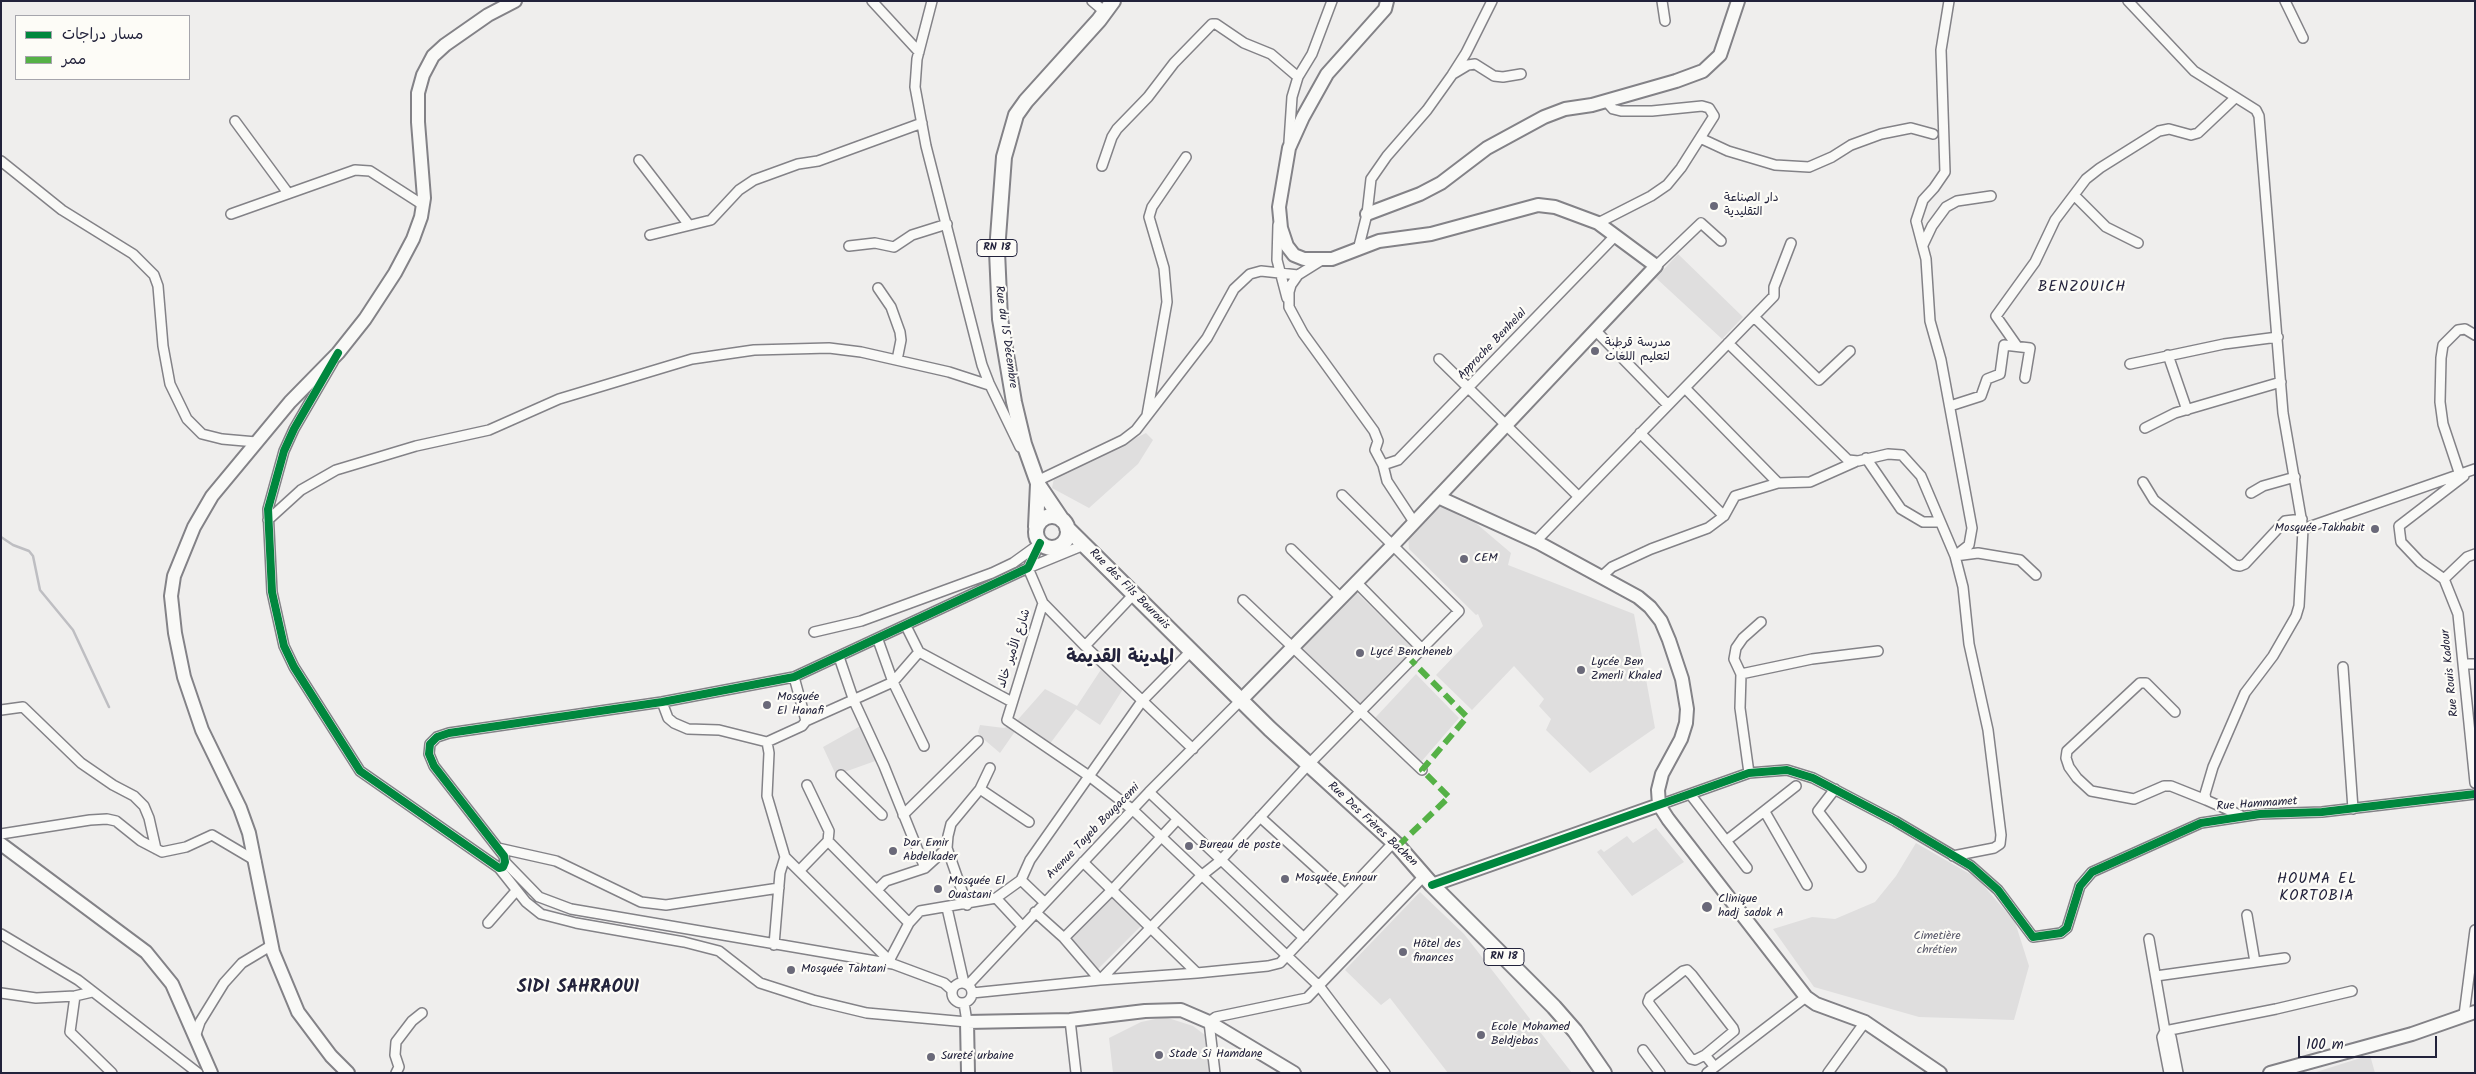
<!DOCTYPE html>
<meta charset="utf-8">
<style>
body{margin:0}
#map{position:relative;width:2476px;height:1074px;overflow:hidden;background:#efeeed;font-family:Kalam,"Playpen Sans Arabic",sans-serif}
canvas{display:block}
.frame{position:absolute;inset:0;border:2px solid #22223b;pointer-events:none}
.legend{position:absolute;left:15px;top:15px;width:175px;height:65px;box-sizing:border-box;background:#fdfcf7;border:1px solid #a5a5ac;margin:0;padding:6px 9px;list-style:none;font-size:15px;color:#22223b}
.legend li{display:flex;align-items:center;gap:10px;height:25px}
.legend b{width:25px;border:1px solid #a5a5ac}
.scale{position:absolute;left:2298px;top:1036px;width:139px;height:22px;box-sizing:border-box;border:2px solid #22223b;border-top:0;padding-left:6px;font-size:15px;line-height:18px;white-space:nowrap;color:#22223b;-webkit-text-stroke:4px #fdfcf7;paint-order:stroke}
</style>
<div id="map">
<canvas width="2476" height="1074"></canvas>
<div class="frame"></div>
<ul class="legend">
<li><b style="height:6px;background:#00873e"></b>مسار دراجات</li>
<li><b style="height:6px;background:#55b146"></b>ممر</li>
</ul>
<div class="scale">100 m</div>
</div>
<script>
const ctx = document.querySelector('canvas').getContext('2d');
ctx.lineJoin = 'round';
function fill(path, color) {
  ctx.fillStyle = color;
  ctx.fill(path, 'evenodd');
}
function shape(rows) {
  const path = new Path2D();
  for (const r of rows) {
    if (r.length === 3) {
      path.moveTo(r[0] + r[2], r[1]);
      path.arc(r[0], r[1], r[2], 0, 2 * Math.PI);
      continue;
    }
    path.moveTo(r[0], r[1]);
    for (let i = 2; i < r.length; i += 2) path.lineTo(r[i], r[i + 1]);
  }
  return path;
}
function trace(path, color, width, dash) {
  ctx.strokeStyle = color;
  ctx.lineWidth = width;
  ctx.lineCap = dash ? 'butt' : 'round';
  ctx.setLineDash(dash || []);
  ctx.stroke(path);
}
function drawText(font, color, halo, rows, align = 'center') {
  ctx.font = font + ' Kalam,"Playpen Sans Arabic",sans-serif';
  ctx.lineWidth = 4.5;
  ctx.setLineDash([]);
  ctx.textBaseline = 'middle';
  ctx.strokeStyle = halo;
  ctx.fillStyle = color;
  for (const [text, x, y, turn = 0] of rows) {
    ctx.save();
    ctx.translate(x, y);
    ctx.rotate((+turn || 0) * Math.PI / 180);
    ctx.textAlign = isNaN(turn) ? turn : align;
    if (halo) ctx.strokeText(text, 0, 0);
    ctx.fillText(text, 0, 0);
    ctx.restore();
  }
}
const built = shape([
 [1678,254,1743,317,1722,339,1656,278],
 [1146,433,1153,440,1138,464,1089,508,1052,488,1054,478],
 [1436,502,1465,519,1471,519,1511,553,1508,565,1634,614,1655,728,1590,773,1546,730,1551,719,1539,706,1544,699,1514,666,1472,710,1436,675,1483,626,1478,614,1476,615,1409,549,1408,532],
 [1356,592,1421,656,1364,713,1299,650],
 [1102,668,1125,686,1100,725,1076,709,1046,749,1016,730,1000,753,980,736,978,732,980,725,1004,728,1014,724,1045,689,1077,706],
 [1416,674,1459,718,1421,762,1374,719],
 [864,724,878,760,836,775,823,747],
 [1656,828,1684,862,1632,896,1597,852,1601,849,1604,852,1627,836,1633,843],
 [1916,843,1977,878,2015,922,2029,966,2014,1020,1919,1017,1814,987,1773,929,1812,917,1835,919,1875,902,1896,876],
 [1420,892,1464,934,1572,1073,1448,1073,1390,998,1381,1005,1345,970],
 [1112,893,1143,924,1098,969,1067,938],
 [1165,1017,1193,1026,1205,1035,1209,1073,1113,1073,1109,1038,1141,1022],
 [2370,1055,2375,1073,2313,1073]
]);
const stream = shape([
 [1,537,13,545,29,551,33,556,40,590,73,630,109,707]
]);
const street = shape([
 [872,1,919,52],
 [932,1,917,59,915,87,926,146,982,365,989,383,1020,447],
 [1092,1,1105,12],
 [1662,1,1665,21],
 [1949,1,1941,50,1945,172,1934,188,1923,200,1916,221,1926,259,1930,321,1941,360,1972,528,1969,545,1955,556,1978,553,2020,560,2036,575],
 [2128,1,2194,71,2256,110,2259,116,2283,413,2303,529,2475,469],
 [2285,1,2303,38],
 [1453,74,1468,65,1475,64,1494,76,1503,77,1521,74],
 [235,121,288,193],
 [1700,138,1728,151,1775,165,1809,167,1832,157,1851,145,1881,134,1911,128,1933,134],
 [1289,142,1292,97,1298,77,1312,54,1332,1],
 [639,160,689,225],
 [1,161,62,210,133,254,154,275,158,286,163,346,170,384,187,419,202,434,222,439,256,442],
 [1102,166,1112,137,1117,129,1148,97,1174,63,1212,24,1216,24,1244,43,1271,54,1298,77],
 [2074,195,2106,227,2138,243],
 [231,214,355,170,370,171,423,205],
 [1598,223,1651,196,1667,185,1681,168,1714,116,1709,108,1702,106,1652,111,1621,111,1613,109,1606,101],
 [1278,225,1277,260,1287,298],
 [650,235,711,220,739,190,754,180,798,164,818,161,922,123],
 [1923,245,1932,226,1946,207,1957,201,1991,196],
 [849,246,875,243,894,247,912,235,947,224],
 [1358,250,1367,214,1371,179,1387,156,1427,110,1452,75,1466,53,1492,1],
 [1322,260,1298,275,1291,285,1289,292,1289,307,1303,333,1374,431,1378,441,1375,450,1383,465,1387,481,1414,522],
 [1656,266,1701,223,1721,241],
 [878,288,891,307,900,332,901,340,897,360],
 [1754,317,1819,380,1850,351],
 [1595,330,1668,405],
 [1728,343,1848,460,1858,461,1888,454,1902,455,1921,476,1955,556,1963,587,1969,644,1988,730,2001,835,2000,844,1994,848,1953,856],
 [2017,346,1996,316,2035,262,2055,220,2086,179,2100,168,2159,131,2169,129,2191,135,2198,133,2235,98],
 [2168,355,2187,410],
 [1439,359,1579,497],
 [333,362,294,429,284,451,268,509,272,592,284,646,294,667,360,771,499,868,503,867,505,862,504,856,434,766,429,754,430,744,437,737,449,733,662,702,794,677,1028,568,1040,543],
 [2130,364,2224,344,2278,337],
 [1685,388,1778,483],
 [1950,406,1981,396,1987,379,2000,374,2004,345,2030,348,2025,378],
 [1147,415,1167,302,1164,268,1149,217,1152,207,1186,157],
 [2145,428,2175,413,2281,382],
 [1640,433,1724,516],
 [1866,458,1901,509,1923,522,1939,522],
 [1383,465,1398,460,1615,236],
 [2460,475,2443,424,2440,402,2441,358,2443,345,2458,330,2465,329,2475,335],
 [2464,476,2399,526,2401,542,2420,562,2444,579,2458,614,2475,783],
 [1035,477,1037,481,1123,440,1136,430,1207,338,1234,289,1250,274,1261,271,1298,275],
 [2143,482,2154,500,2235,565,2240,566,2245,564,2285,521,2302,519],
 [2251,493,2263,486,2295,477],
 [268,520,301,490,336,470,416,446,489,430,559,399,692,359,754,350,829,348,861,352,949,372,989,385],
 [1536,541,1774,296,1774,287,1791,243],
 [1084,545,1028,568,1043,603,1085,646,1193,749],
 [1291,549,1341,598],
 [1601,577,1612,567,1651,549,1708,528,1724,516,1735,496,1778,483,1810,482,1855,462],
 [2444,579,2467,557,2475,554],
 [1356,582,1422,649],
 [1243,600,1422,770],
 [1043,603,1007,720,1089,776,1133,810,1320,987,1385,1073],
 [906,626,919,652,1012,702],
 [814,632,861,621,992,573,1013,563,1038,545],
 [878,640,893,682,924,746],
 [1085,646,1133,595],
 [839,657,854,701,884,766,925,868],
 [2463,664,2475,664],
 [2343,667,2353,809],
 [1741,674,1812,659,1878,651],
 [794,677,806,721],
 [662,702,668,718,674,723,688,729,719,730,767,742,769,753,767,796,785,857,780,873,774,945],
 [1,710,23,707,81,763,113,785,134,796,144,806,149,818,156,849],
 [2175,712,2146,683,2140,683,2067,751,2066,758,2069,767,2077,778,2091,791,2134,799,2164,786,2171,786,2206,800],
 [767,742,802,726,806,721,893,682,919,652],
 [1749,773,1740,708,1741,674,1734,659,1736,648,1743,638,1761,622],
 [841,775,882,815],
 [807,785,829,831,828,841],
 [980,789,1029,822],
 [1835,789,1818,811,1861,867],
 [1149,792,1304,938],
 [1690,794,1747,868],
 [1659,805,1749,773,1787,770,1813,778,1895,821,1971,866,1998,890,2033,937,2061,933,2067,928,2080,886,2092,872,2201,823,2260,814,2322,812,2475,794],
 [1765,812,1807,885],
 [903,815,978,741],
 [2240,815,2206,800,2205,794,2213,767,2245,693,2273,656,2296,616,2299,606,2303,529],
 [1260,817,1345,894],
 [1,834,90,820,107,819,116,821,141,841,162,852,186,847,212,835,256,861],
 [1726,841,1796,786],
 [498,848,556,861,641,902,666,905,779,888],
 [785,857,893,964],
 [505,862,539,897,571,909,893,964,944,983,952,990],
 [1083,862,1197,973],
 [499,868,526,902,541,914,576,923,684,942,719,951,760,983,813,1000,867,1013,967,1022,964,1003],
 [799,871,828,841,909,923],
 [878,889,886,881,925,868,947,848],
 [996,898,1022,926],
 [1044,902,1021,880,1030,860,1142,701,1191,651],
 [967,905,947,848,948,836,951,824,980,789,990,768],
 [947,908,964,983],
 [1035,912,1064,938,1100,980,1201,876,1220,861,1308,765,1459,611,1342,495],
 [2247,915,2255,962],
 [488,923,516,891],
 [1,934,78,980,198,1073],
 [1064,938,1112,890,1177,820],
 [2149,939,2165,1031,2276,1009,2352,991],
 [889,961,909,923,920,911,996,898,1021,880],
 [2156,976,2285,958],
 [962,993,10],
 [968,985,1149,792,1241,700],
 [1,993,36,998,75,996,92,992],
 [972,993,1100,980,1197,973,1268,966,1280,963,1393,843],
 [75,996,70,1032,112,1073],
 [2464,1015,2475,930],
 [1070,1020,1076,1073],
 [195,1037,200,1022,224,983,242,963,272,945],
 [1643,1050,1660,1073],
 [1705,1055,1734,1031,1733,1028,1692,975,1687,970,1683,971,1650,997,1648,1002,1691,1059,1695,1060,1705,1055,1714,1066],
 [396,1073,399,1067,395,1055,396,1042,412,1021,422,1013],
 [1215,1073,1209,1022,1216,1017,1307,998,1425,875],
 [1707,1073,1806,997],
 [1828,1073,1865,1022],
 [2169,1073,2162,1037,2165,1031,2171,1037,2178,1073]
]);
const secondary = shape([
 [1367,214,1420,194,1441,183,1487,148,1544,117,1565,109,1592,105,1676,81,1703,71,1720,55,1738,1],
 [1438,497,1539,543,1638,597,1650,607,1661,621,1669,640,1682,679,1687,709,1686,723,1681,739,1662,774,1658,790,1659,805,1668,819,1806,997,1816,1004,1865,1022,1940,1073],
 [1241,700,1393,545,1656,266,1598,223,1555,207,1538,205,1431,234,1379,241,1332,259,1304,259,1294,255,1287,246,1281,228,1279,207,1289,148,1303,117,1327,74,1385,9,1387,1],
 [1,844,146,952,172,984,211,1073],
 [1432,885,1659,805],
 [348,1073,331,1056,298,1012,273,952,249,833,240,808,202,730,184,677,175,633,171,596,174,576,194,527,212,496,290,402,338,353,365,319,395,273,413,239,421,217,424,198,418,122,418,93,423,75,433,56,445,45,488,15,515,1],
 [968,1073,967,1022,1070,1020,1145,1011,1181,1010,1209,1022,1294,1073],
 [2270,1073,2412,1034,2475,1012]
]);
const primary = shape([
 [1052,532,16],
 [1062,520,1039,486,1024,444,1014,402,1000,319,997,251,1004,157,1016,115,1026,101,1099,20,1113,1],
 [1036,527,1038,484],
 [1067,528,1270,729,1398,846,1432,885,1554,1007,1575,1031,1604,1073]
]);
const quiet = shape([
 [1398,846,1449,797,1422,770,1467,717,1411,660]
]);
const cycleway = shape([
 [338,353,294,429,284,451,268,509,272,592,284,646,294,667,360,771,499,868,503,867,505,862,504,856,434,766,429,754,430,744,437,737,449,733,662,702,794,677,1028,568,1040,543],
 [1432,885,1749,773,1787,770,1813,778,1895,821,1971,866,1998,890,2033,937,2061,933,2067,928,2080,886,2092,872,2201,823,2260,814,2322,812,2475,794]
]);
const markers = [
 [1714,206,5,"#6a6979"],
 [1595,351,5,"#6a6979"],
 [2375,529,5,"#6a6979"],
 [1464,559,5,"#6a6979"],
 [1360,653,5,"#6a6979"],
 [1581,670,5,"#6a6979"],
 [767,705,5,"#6a6979"],
 [1189,846,5,"#6a6979"],
 [893,851,5,"#6a6979"],
 [1285,879,5,"#6a6979"],
 [938,889,5,"#6a6979"],
 [1707,907,6,"#6a6979"],
 [1403,952,5,"#6a6979"],
 [791,970,5,"#6a6979"],
 [1481,1035,5,"#6a6979"],
 [1159,1055,5,"#6a6979"],
 [931,1057,5,"#6a6979"]
];
const shields = [
 [997,248,40],
 [1504,957,40]
];
const shieldNames = [
 ["RN 18",997,248],
 ["RN 18",1504,957]
];
const poiNames = [
 ["دار الصناعة",1724,199],
 ["التقليدية",1724,213],
 ["مدرسة قرطبة",1605,344],
 ["لتعليم اللغات",1605,358],
 ["Mosquée Takhabit",2365,529,"right"],
 ["CEM",1474,559],
 ["Lycé Bencheneb",1370,653],
 ["Lycée Ben",1591,663],
 ["Zmerli Khaled",1591,677],
 ["Mosquée",777,698],
 ["El Hanafi",777,712],
 ["Dar Emir",903,844],
 ["Abdelkader",903,858],
 ["Bureau de poste",1199,846],
 ["Mosquée Ennour",1295,879],
 ["Mosquée El",948,882],
 ["Ouastani",948,896],
 ["Clinique",1718,900],
 ["hadj sadok A",1718,914],
 ["Hôtel des",1413,945],
 ["finances",1413,959],
 ["Mosquée Tahtani",801,970],
 ["Ecole Mohamed",1491,1028],
 ["Beldjebas",1491,1042],
 ["Stade Si Hamdane",1169,1055],
 ["Sureté urbaine",941,1057]
];
const streetNames = [
 ["Rue du 15 Décembre",1005,337,82],
 ["Approche Benhelal",1493,345,-46],
 ["Rue des Fils Bourouis",1129,590,45],
 ["شارع الأمير خالد",1015,649,-72],
 ["Rue Rouis Kadour",2451,673,-96],
 ["Rue Hammamet",2257,805,-4],
 ["Rue Des Frères Bachen",1372,825,43],
 ["Avenue Tayeb Bougacemi",1094,832,-46]
];
const parkNames = [
 ["Cimetière",1937,937],
 ["chrétien",1937,951]
];
const quarterNames = [
 ["BENZOUICH",2082,288],
 ["HOUMA EL",2317,880],
 ["KORTOBIA",2317,897]
];
const districtNames = [
 ["المدينة القديمة",1120,659],
 ["SIDI SAHRAOUI",578,989]
];
fill(built, '#dfdede');
trace(stream, '#bebec2', 2.5);
trace(street, '#838287', 12);
trace(secondary, '#838287', 16);
trace(primary, '#838287', 18);
trace(street, '#f9f9f7', 9);
trace(secondary, '#f9f9f7', 12);
trace(primary, '#f9f9f7', 14);
trace(quiet, '#55b146', 6, [12, 6]);
trace(cycleway, '#00873e', 8);
for (const [x, y, r, color] of markers) {
  const dot = new Path2D();
  dot.arc(x, y, r, 0, 2 * Math.PI);
  ctx.fillStyle = color;
  ctx.fill(dot);
  trace(dot, '#fdfcf7', 2);
}
for (const [x, y, w] of shields) {
  const box = new Path2D();
  box.roundRect(x - w / 2, y - 8.5, w, 17, 4);
  ctx.fillStyle = '#fdfcf7';
  ctx.fill(box);
  trace(box, '#22223b', 1);
}
drawText('bold 11px', '#22223b', null, shieldNames);
drawText('12px', '#22223b', '#fdfcf7', poiNames, 'left');
drawText('12px', '#22223b', '#fdfcf7', streetNames);
drawText('12px', '#575768', '#fdfcf7', parkNames);
ctx.letterSpacing = '1px';
drawText('15px', '#22223b', '#fdfcf7', quarterNames);
ctx.letterSpacing = '0px';
drawText('bold 18px', '#22223b', '#fdfcf7', districtNames);
</script>
